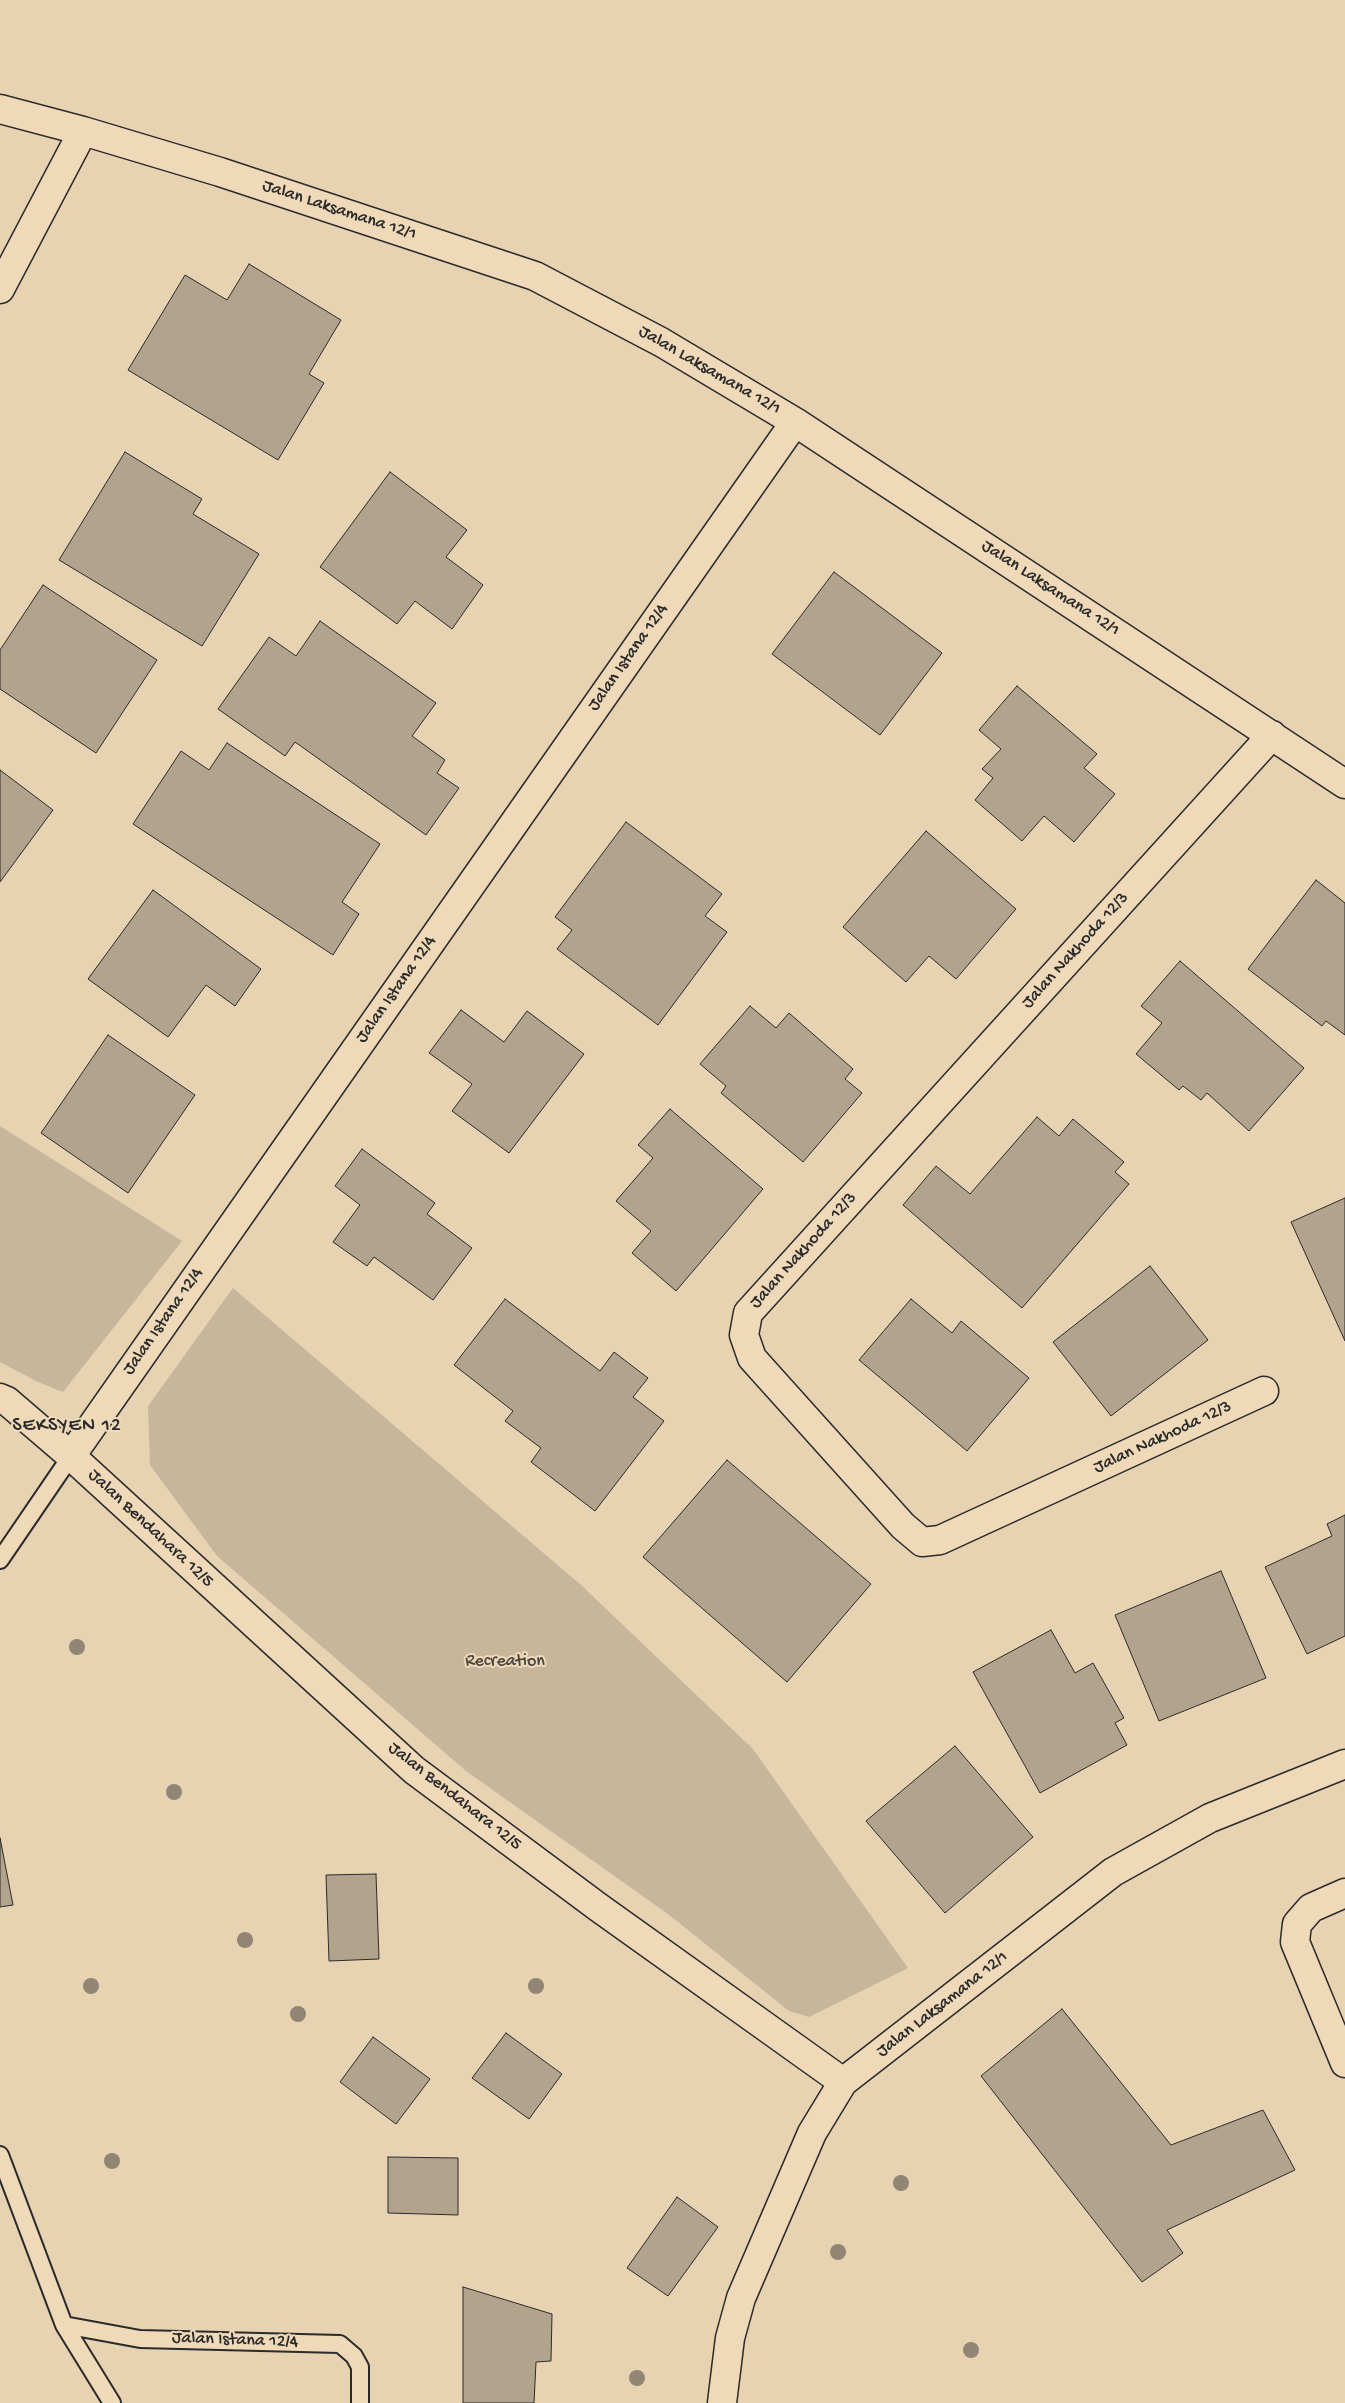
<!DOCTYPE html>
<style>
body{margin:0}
canvas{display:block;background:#e7d2b2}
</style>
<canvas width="1345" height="2403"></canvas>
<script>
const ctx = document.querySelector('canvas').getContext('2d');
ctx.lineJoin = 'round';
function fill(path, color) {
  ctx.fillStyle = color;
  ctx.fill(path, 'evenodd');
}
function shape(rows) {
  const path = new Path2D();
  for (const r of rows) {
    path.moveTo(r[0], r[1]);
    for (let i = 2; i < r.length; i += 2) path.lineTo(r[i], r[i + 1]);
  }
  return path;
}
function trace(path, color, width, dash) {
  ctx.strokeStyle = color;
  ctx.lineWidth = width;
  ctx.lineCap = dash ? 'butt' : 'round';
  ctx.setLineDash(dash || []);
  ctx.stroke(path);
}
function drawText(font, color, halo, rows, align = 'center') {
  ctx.font = font + ' "Gochi Hand",sans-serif';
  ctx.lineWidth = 4;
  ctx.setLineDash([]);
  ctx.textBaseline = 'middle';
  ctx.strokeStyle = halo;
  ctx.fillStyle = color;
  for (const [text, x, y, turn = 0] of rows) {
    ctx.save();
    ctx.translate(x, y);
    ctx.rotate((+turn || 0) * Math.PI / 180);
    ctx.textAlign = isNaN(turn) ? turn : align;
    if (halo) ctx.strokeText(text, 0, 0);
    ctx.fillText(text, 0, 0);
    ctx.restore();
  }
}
const green = shape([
 [0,1126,182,1241,63,1392,38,1382,0,1362],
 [233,1288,581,1585,753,1749,908,1968,809,2017,789,2011,668,1914,466,1771,217,1556,150,1465,148,1406]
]);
const building = shape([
 [249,264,341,320,309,374,324,383,278,460,128,370,185,275,227,300,249,264],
 [125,452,202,499,193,514,259,554,202,646,59,560,125,452],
 [390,472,467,530,446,557,483,585,452,629,415,601,397,624,320,567,390,472],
 [834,572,942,653,880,735,772,654,834,572],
 [43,585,157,660,96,753,0,689,0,650,43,585],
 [320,621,436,703,412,736,445,760,437,773,459,788,426,835,295,742,285,756,218,709,269,637,296,656,320,621],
 [1017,686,1097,754,1084,768,1115,794,1074,842,1044,816,1022,841,975,800,993,778,982,769,1001,749,979,730,1017,686],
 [227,743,380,844,342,902,359,914,333,955,133,824,181,751,209,770,227,743],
 [0,770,53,810,0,882,0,770],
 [626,822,722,894,705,916,727,932,658,1025,557,949,572,930,555,917,626,822],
 [926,831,1016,909,956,979,929,956,906,982,843,927,926,831],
 [1316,880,1345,903,1345,1035,1326,1021,1322,1026,1248,969,1316,880],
 [153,890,261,969,235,1006,206,985,168,1037,88,979,153,890],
 [1180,961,1304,1068,1249,1131,1207,1093,1201,1100,1183,1086,1179,1090,1136,1054,1162,1023,1141,1006,1180,961],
 [750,1006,776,1028,789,1013,853,1069,845,1079,862,1093,803,1162,721,1093,726,1086,700,1064,750,1006],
 [461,1010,504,1042,527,1011,584,1054,509,1153,452,1111,472,1084,429,1053,461,1010],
 [108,1035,195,1095,128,1193,41,1133,108,1035],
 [670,1109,763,1189,676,1291,632,1253,651,1231,616,1201,653,1158,638,1145,670,1109],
 [1037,1117,1059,1136,1073,1119,1124,1162,1115,1172,1129,1184,1022,1308,903,1205,936,1166,970,1194,1037,1117],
 [362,1149,435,1203,427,1214,472,1248,433,1300,374,1257,367,1266,333,1242,360,1205,335,1186,362,1149],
 [1345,1198,1345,1341,1291,1222,1345,1198],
 [1150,1266,1208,1340,1111,1416,1053,1342,1150,1266],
 [505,1299,600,1371,614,1352,648,1378,633,1397,664,1421,595,1511,531,1462,541,1448,505,1421,513,1411,454,1365,505,1299],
 [911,1299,952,1333,961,1321,1029,1378,967,1451,859,1360,911,1299],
 [727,1460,871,1584,787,1682,643,1557,727,1460],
 [1345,1515,1345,1636,1307,1654,1265,1567,1332,1536,1327,1524,1345,1515],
 [1221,1571,1266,1678,1159,1721,1115,1615,1221,1571],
 [1051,1630,1075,1673,1093,1663,1124,1718,1115,1723,1127,1745,1040,1793,973,1672,1051,1630],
 [955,1746,1033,1837,945,1913,866,1821,955,1746],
 [0,1838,13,1905,0,1907,0,1838],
 [376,1874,379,1959,329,1961,326,1875,376,1874],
 [1062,2009,1171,2145,1263,2110,1295,2170,1167,2230,1183,2253,1142,2282,981,2076,1062,2009],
 [506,2033,562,2074,529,2119,472,2078,506,2033],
 [373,2037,430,2079,396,2124,340,2082,373,2037],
 [388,2157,458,2158,458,2215,388,2213,388,2157],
 [677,2197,718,2227,668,2296,627,2268,677,2197],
 [463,2287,552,2314,551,2361,536,2362,534,2403,463,2403,463,2287]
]);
const service = shape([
 [0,1560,71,1456],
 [0,2155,64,2325],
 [112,2403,64,2325,140,2339,340,2344,354,2356,360,2367,360,2403]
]);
const minor = shape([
 [0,109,83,131,220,172,535,276,661,342,795,422,1345,784],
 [0,289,83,131],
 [1264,1391,940,1540,922,1542,903,1526,752,1358,744,1335,748,1313,1272,735],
 [0,1398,7,1401,71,1456,414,1770,598,1907,843,2082],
 [71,1456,795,422],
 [1345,1893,1311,1908,1297,1924,1295,1942,1345,2063],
 [722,2403,730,2338,741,2298,812,2133,843,2082,1113,1872,1210,1818,1345,1764]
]);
const trees = [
 [77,1647],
 [174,1792],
 [245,1940],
 [91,1986],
 [536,1986],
 [298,2014],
 [112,2161],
 [901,2183],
 [838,2252],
 [971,2350],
 [637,2378]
];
const streetNames = [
 ["Jalan Laksamana 12/1",339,211,18],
 ["Jalan Laksamana 12/1",709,371,30],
 ["Jalan Laksamana 12/1",1050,589,33],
 ["Jalan Istana 12/4",629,658,-55],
 ["Jalan Nakhoda 12/3",1076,951,-48],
 ["Jalan Istana 12/4",397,990,-55],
 ["Jalan Nakhoda 12/3",804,1251,-48],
 ["Jalan Istana 12/4",164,1322,-55],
 ["Jalan Nakhoda 12/3",1163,1438,-25],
 ["Jalan Bendahara 12/5",150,1529,43],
 ["Jalan Bendahara 12/5",454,1797,38],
 ["Jalan Laksamana 12/1",943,2005,-38],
 ["Jalan Istana 12/4",235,2341,2]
];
const parkNames = [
 ["Recreation",505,1662]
];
const quarterNames = [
 ["SEKSYEN 12",67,1427]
];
fill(green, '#c8b69c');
fill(building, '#b2a38d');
trace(building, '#2b2b2b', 1);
trace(service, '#2b2b2b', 20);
trace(minor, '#2b2b2b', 31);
trace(service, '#efd9b8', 16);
trace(minor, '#efd9b8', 28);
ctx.fillStyle = '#918674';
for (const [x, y] of trees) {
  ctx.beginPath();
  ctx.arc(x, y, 8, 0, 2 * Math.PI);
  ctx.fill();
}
drawText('18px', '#2b2b2b', '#efd9b8', streetNames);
drawText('18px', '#4a4742', '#efd9b8', parkNames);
ctx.letterSpacing = '1px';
drawText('20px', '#2b2b2b', '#efd9b8', quarterNames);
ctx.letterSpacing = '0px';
</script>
